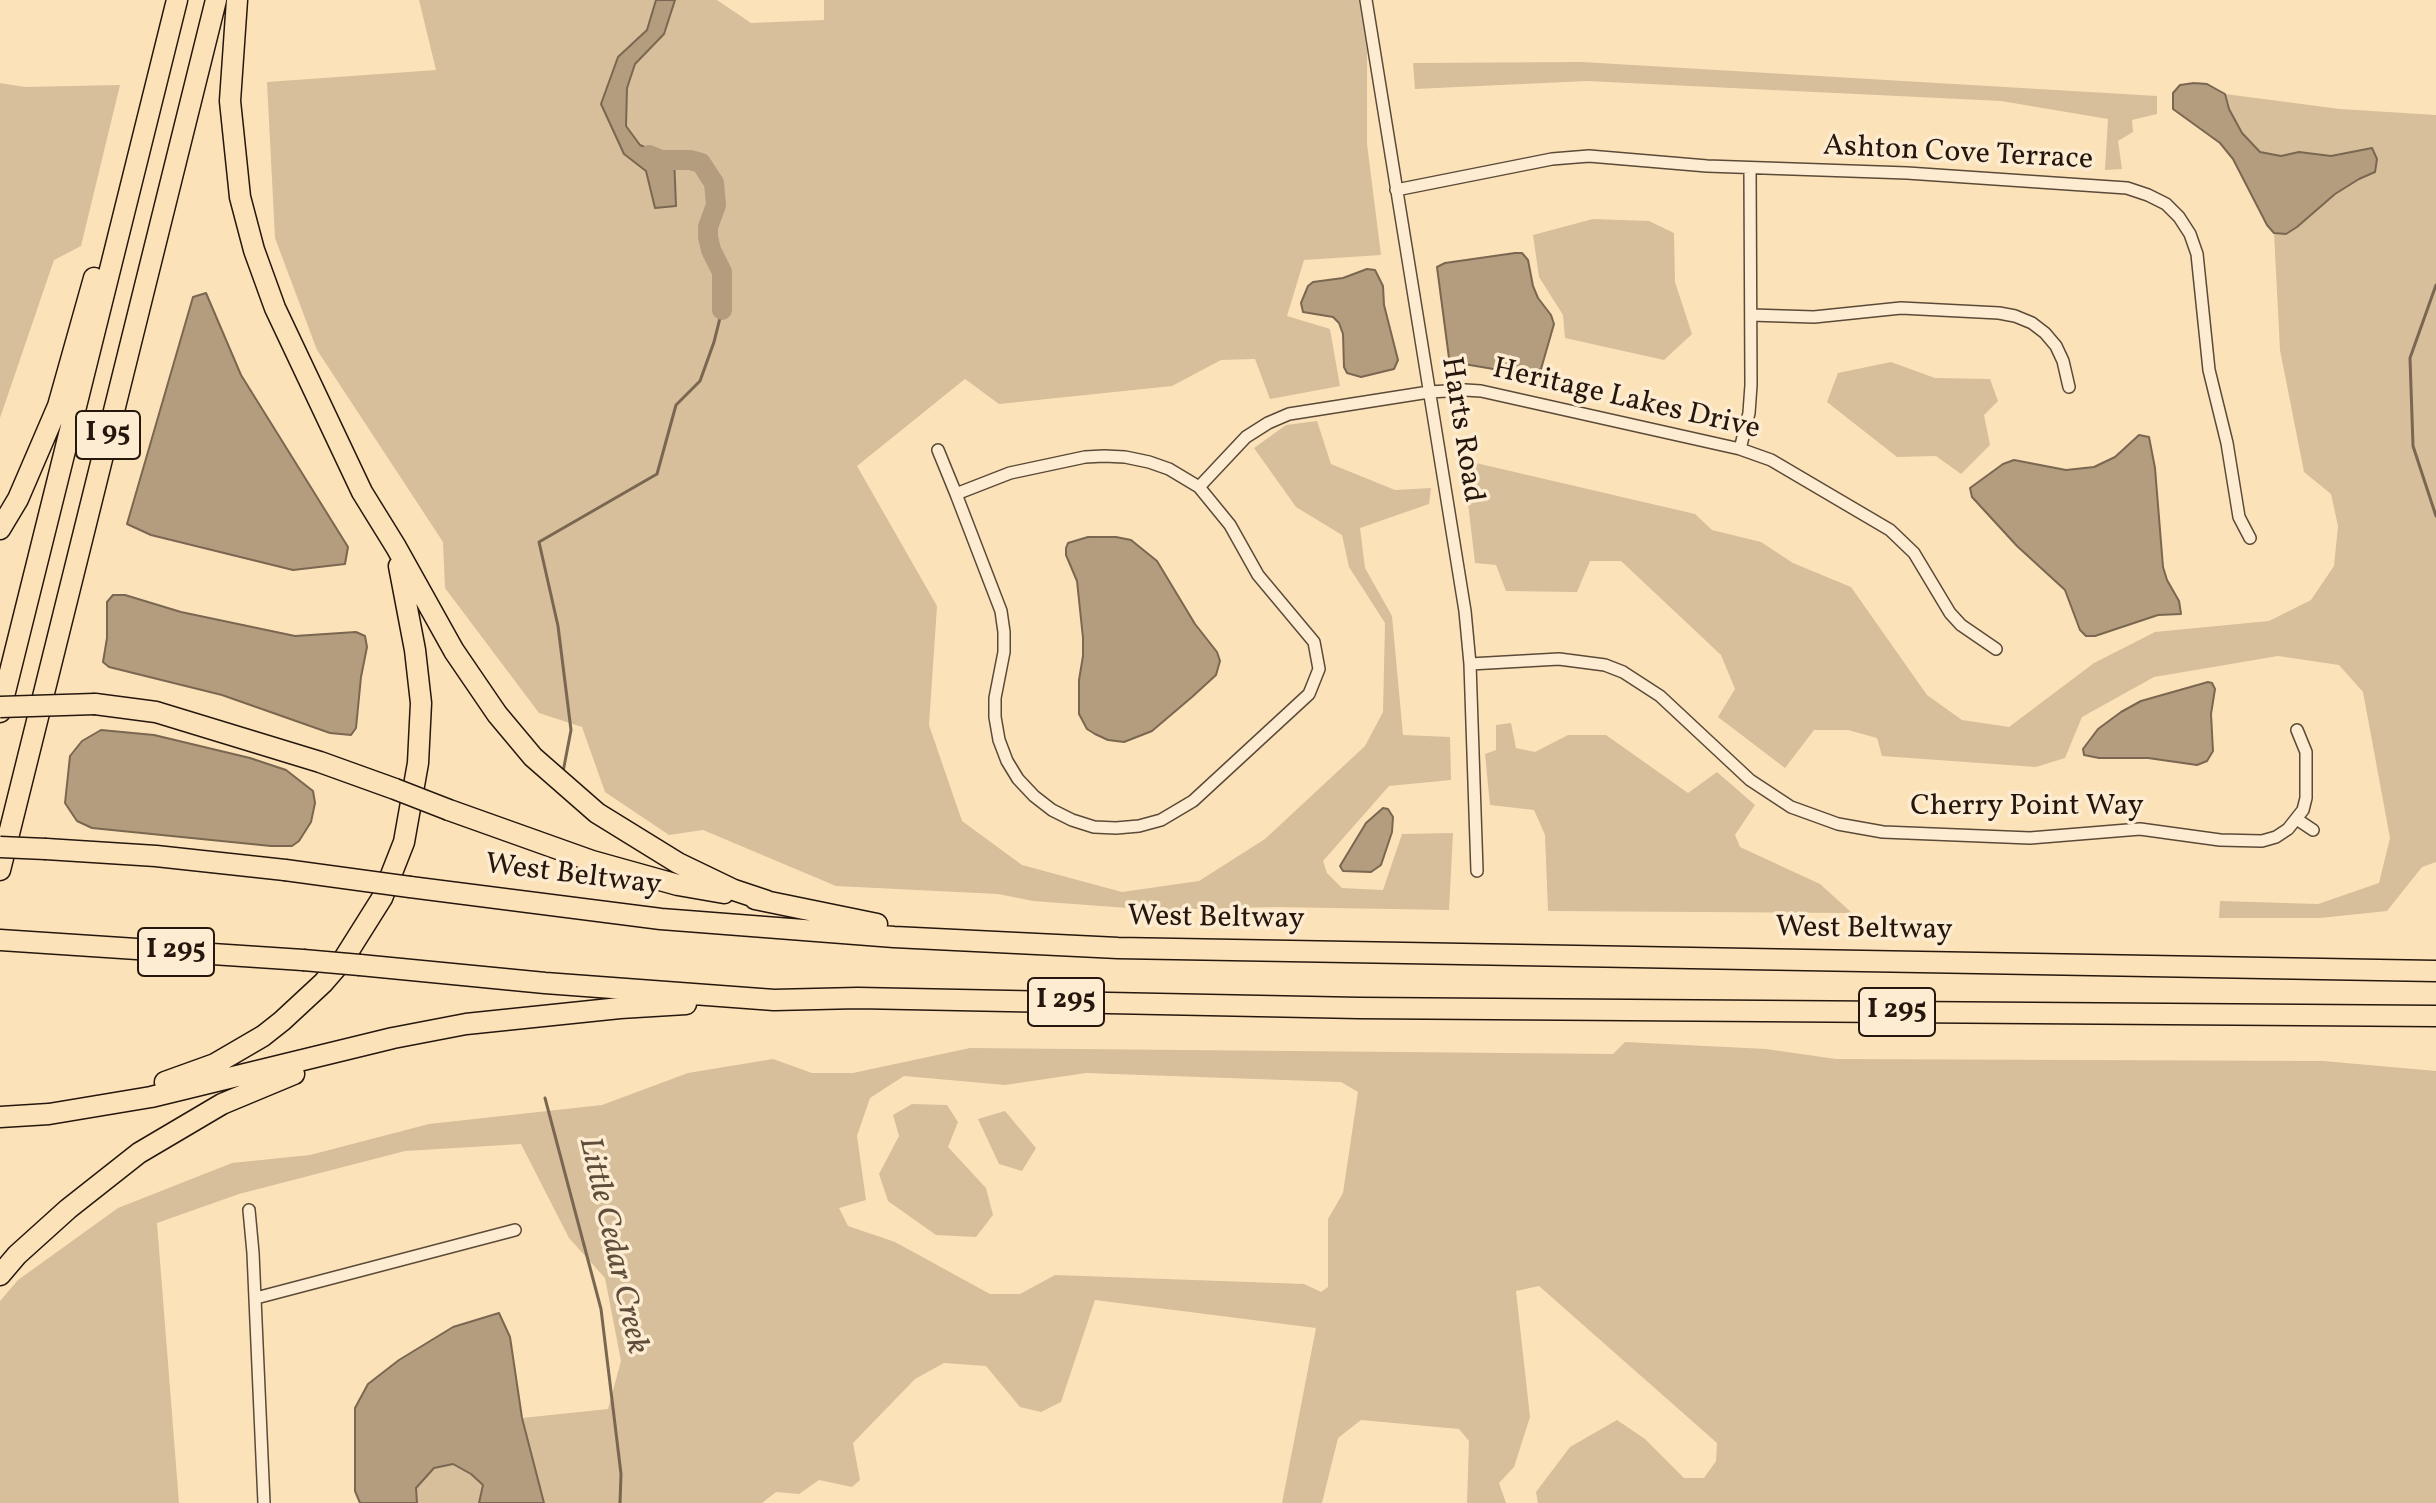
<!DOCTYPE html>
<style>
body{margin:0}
canvas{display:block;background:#fce2b8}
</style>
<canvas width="2436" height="1503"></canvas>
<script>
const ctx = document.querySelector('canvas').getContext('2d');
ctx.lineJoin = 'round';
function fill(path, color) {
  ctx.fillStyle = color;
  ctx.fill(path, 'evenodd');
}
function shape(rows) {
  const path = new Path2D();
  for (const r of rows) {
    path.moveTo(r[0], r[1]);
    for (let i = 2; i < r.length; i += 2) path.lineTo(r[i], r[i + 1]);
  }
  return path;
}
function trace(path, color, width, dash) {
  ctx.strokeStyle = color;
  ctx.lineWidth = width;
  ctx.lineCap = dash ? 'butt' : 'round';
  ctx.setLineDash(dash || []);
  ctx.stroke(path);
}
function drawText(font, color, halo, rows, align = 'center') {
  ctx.font = font + ' Vollkorn,serif';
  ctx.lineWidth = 7;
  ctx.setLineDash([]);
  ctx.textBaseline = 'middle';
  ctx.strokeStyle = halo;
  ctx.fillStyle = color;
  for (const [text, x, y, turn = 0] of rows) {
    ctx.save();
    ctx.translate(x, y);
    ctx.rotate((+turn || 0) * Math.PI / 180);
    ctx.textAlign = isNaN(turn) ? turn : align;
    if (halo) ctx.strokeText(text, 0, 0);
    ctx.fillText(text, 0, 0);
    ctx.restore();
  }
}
const green = shape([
 [419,0,656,0,647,30,618,57,624,154,646,171,656,208,676,206,658,153,639,145,626,127,627,88,635,64,664,34,675,0,717,0,751,23,824,20,824,0,1359,0,1367,50,1367,144,1381,255,1304,260,1287,316,1330,329,1340,386,1270,399,1255,359,1221,360,1172,386,999,404,965,379,857,466,937,606,929,725,962,821,1022,865,1122,892,1199,881,1265,839,1365,746,1383,712,1385,623,1349,567,1342,535,1296,507,1254,448,1286,425,1317,421,1331,464,1395,490,1431,488,1429,504,1360,528,1365,568,1392,616,1403,735,1450,737,1451,780,1389,786,1323,861,1327,873,1342,888,1383,890,1402,834,1453,833,1449,910,1275,907,1155,910,1033,901,998,894,836,886,703,830,669,835,605,792,582,727,539,713,445,588,443,542,317,350,275,238,267,82,436,70],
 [1582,62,2157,96,2157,114,2132,120,2133,132,2118,141,2122,169,2105,170,2108,119,2001,101,1587,81,1415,89,1413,63],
 [0,83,25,87,120,85,81,246,54,260,0,418],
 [2225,94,2340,109,2436,115,2436,862,2422,867,2387,911,2320,918,2219,918,2220,901,2318,904,2379,883,2390,838,2363,692,2339,665,2278,656,2154,677,2082,717,2065,758,2036,767,1882,756,1877,738,1848,730,1814,730,1785,768,1718,717,1735,689,1721,655,1621,561,1590,561,1577,592,1506,591,1496,565,1475,563,1463,460,1695,514,1712,530,1761,542,1793,563,1851,587,1927,695,1962,720,2009,727,2094,663,2155,632,2269,621,2311,600,2334,566,2338,526,2331,494,2304,472,2280,350,2274,233,2286,234,2297,227,2335,194,2359,179,2374,172,2372,149,2331,156,2299,152,2281,156,2260,152,2242,133,2229,109],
 [1593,219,1649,221,1674,233,1675,282,1692,334,1664,360,1565,338,1563,315,1539,277,1533,235],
 [1891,362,1935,378,1990,379,1998,401,1984,415,1990,445,1961,474,1936,456,1897,457,1827,402,1838,373],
 [1511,723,1516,748,1535,752,1568,735,1606,735,1688,793,1717,772,1755,805,1735,835,1740,847,1820,884,1852,913,1548,911,1545,835,1534,810,1490,805,1485,754,1496,750,1496,725],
 [1625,1042,1766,1049,1836,1059,2323,1061,2436,1071,2436,1503,1538,1503,1536,1492,1570,1447,1617,1420,1645,1439,1684,1478,1704,1478,1716,1461,1717,1443,1539,1286,1516,1291,1530,1417,1514,1467,1499,1483,1506,1503,1467,1503,1469,1441,1459,1429,1361,1420,1338,1438,1322,1503,1282,1503,1316,1328,1095,1300,1061,1402,1041,1412,1020,1407,986,1366,944,1363,915,1379,853,1443,860,1480,852,1487,819,1480,799,1494,776,1492,762,1503,544,1503,522,1418,608,1409,621,1361,605,1278,569,1238,521,1144,405,1151,239,1194,157,1223,179,1503,0,1503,0,1301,18,1280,118,1208,232,1163,310,1155,429,1124,602,1105,688,1073,773,1059,812,1073,853,1073,970,1048,1613,1054],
 [1086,1073,1341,1082,1358,1092,1343,1193,1328,1219,1328,1287,1321,1292,1304,1284,1055,1275,1020,1294,990,1294,895,1242,848,1226,839,1208,866,1200,857,1136,870,1098,904,1076,1005,1085],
 [912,1104,947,1105,958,1122,948,1147,986,1188,993,1215,976,1237,936,1235,888,1201,879,1174,899,1136,893,1115],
 [1005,1111,1036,1148,1022,1171,999,1164,978,1119],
 [453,1464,471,1474,484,1485,479,1503,417,1503,416,1488,434,1468]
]);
const water = shape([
 [656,0,675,0,664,34,635,64,627,88,626,126,640,145,658,153,674,157,676,206,655,208,646,171,624,154,601,104,618,57,647,30,656,0],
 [2194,83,2207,84,2225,94,2229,109,2242,133,2260,152,2281,156,2299,152,2331,156,2372,148,2377,159,2375,172,2359,179,2335,194,2297,227,2286,234,2274,233,2267,225,2233,159,2220,143,2173,109,2173,93,2180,85,2194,83],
 [1515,253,1522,253,1528,260,1533,286,1538,298,1551,315,1554,324,1541,369,1537,373,1523,374,1452,362,1449,358,1437,267,1445,263,1515,253],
 [1367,269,1375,270,1383,286,1384,305,1398,360,1394,369,1361,377,1347,373,1344,367,1343,334,1339,323,1333,317,1303,312,1301,303,1308,286,1313,282,1343,278,1367,269],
 [206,293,241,375,348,547,345,564,293,570,151,535,127,524,193,297,206,293],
 [2139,435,2149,437,2155,468,2163,567,2167,580,2179,601,2181,614,2158,615,2095,636,2086,636,2080,630,2065,590,2017,546,1972,497,1970,488,2003,464,2014,460,2066,470,2094,467,2115,457,2139,435],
 [1088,537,1116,537,1131,540,1157,561,1195,624,1217,652,1220,661,1216,675,1192,697,1152,731,1124,742,1108,740,1095,734,1087,729,1079,714,1079,680,1083,656,1083,638,1077,581,1066,555,1066,548,1068,543,1088,537],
 [113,595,125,595,181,612,295,636,356,632,365,636,367,647,361,677,356,728,351,735,330,733,222,695,109,667,103,662,107,638,107,602,113,595],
 [2208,682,2212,683,2215,689,2211,714,2213,751,2207,761,2197,765,2148,758,2099,758,2084,755,2083,749,2098,729,2121,712,2141,701,2208,682],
 [101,730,154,735,250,758,286,770,313,791,315,803,311,822,299,841,292,846,271,846,92,828,77,821,65,803,70,756,82,741,101,730],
 [1383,808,1388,809,1393,817,1392,832,1381,865,1371,872,1343,871,1340,866,1366,823,1383,808],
 [499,1313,510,1337,522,1418,544,1503,479,1503,483,1485,471,1474,453,1464,434,1468,416,1488,417,1503,360,1503,355,1491,355,1408,368,1384,399,1360,453,1327,499,1313]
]);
const stream = shape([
 [2436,285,2410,358,2413,446,2436,516],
 [563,772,571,730,558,626,539,542,657,474,676,405,700,381,714,342,722,310],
 [545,1098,601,1309,621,1474,620,1503]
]);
const river = shape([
 [649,155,661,160,690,160,701,163,714,183,716,205,708,227,708,237,711,250,722,272,722,310]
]);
const minor = shape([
 [1366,0,1465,611,1470,664,1477,871],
 [1396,190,1552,159,1589,156,1707,166,1907,173,2127,188,2148,195,2166,204,2179,217,2190,234,2197,254,2209,370,2227,443,2239,517,2250,538],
 [1751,315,1814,317,1901,308,1999,313,2015,316,2032,323,2045,333,2056,346,2063,361,2069,387],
 [1740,449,1749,413,1751,385,1750,168],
 [938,450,956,494],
 [1104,456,1125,457,1149,462,1169,469,1199,487,1230,525,1258,575,1314,642,1319,669,1309,694,1193,801,1161,820,1139,826,1116,828,1094,827,1072,820,1052,810,1034,796,1018,779,1007,761,999,740,995,717,995,698,1004,652,1004,632,1001,611,956,494,1010,473,1085,457,1104,456],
 [1199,487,1246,437,1268,423,1289,414,1429,392,1465,390,1481,391,1740,449,1771,460,1890,530,1914,553,1950,613,1961,625,1996,649],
 [1470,664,1559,659,1605,665,1623,672,1660,696,1750,780,1791,807,1838,824,1883,832,2030,838,2140,829,2220,840,2262,841,2276,837,2288,829,2303,810,2306,798,2306,752,2297,730],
 [2298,820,2313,830],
 [249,1210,253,1253,264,1503],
 [256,1298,515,1230]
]);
const motorway = shape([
 [237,0,230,101,240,197,254,250,275,308,362,492,396,547,454,651,497,714,533,757,597,813,678,863,734,890,767,901],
 [0,529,18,499,58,406,94,278],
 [95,704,156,712,320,762,395,789],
 [0,712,177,0],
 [449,810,592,861,678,885,724,893],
 [46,849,156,856,285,870],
 [0,870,216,0],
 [410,887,661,919,894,937,1118,948,2436,971],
 [755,899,877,924],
 [0,940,303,960],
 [360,965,545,983,774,1000,858,998,1359,1008,2436,1016],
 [165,1082,215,1064,263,1036,282,1021,323,983,343,960,382,898,404,842,418,763,421,703,415,650,399,566],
 [0,1117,49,1114,151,1097,393,1038,466,1024,620,1008,686,1004],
 [0,1275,17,1255,68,1209,139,1153,222,1104,294,1074]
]);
const motorwayBridge = shape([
 [0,707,95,704],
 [395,789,449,810],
 [0,847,46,849],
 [285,870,410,887],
 [303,960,360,965]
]);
const shields = [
 [108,435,64],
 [176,952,76],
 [1066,1002,76],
 [1897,1012,76]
];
const shieldNames = [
 ["I 95",108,435],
 ["I 295",176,952],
 ["I 295",1066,1002],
 ["I 295",1897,1012]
];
const streetNames = [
 ["Ashton Cove Terrace",1958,155,3],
 ["Heritage Lakes Drive",1626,401,13],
 ["Harts Road",1460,430,81],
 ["Cherry Point Way",2027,808],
 ["West Beltway",573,877,7],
 ["West Beltway",1216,920,1],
 ["West Beltway",1864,931,1]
];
const waterNames = [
 ["Little Cedar Creek",611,1246,77]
];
fill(green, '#d7bf9b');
fill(water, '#b39d7e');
trace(water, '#7a6751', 2);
trace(stream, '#7a6751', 3);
trace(river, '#b39d7e', 20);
trace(minor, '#5b4a38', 14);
trace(motorway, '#25170d', 23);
trace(minor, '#fdecd1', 11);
trace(motorway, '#fce2b8', 20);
trace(motorwayBridge, '#25170d', 23, []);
trace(motorwayBridge, '#fce2b8', 20);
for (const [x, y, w] of shields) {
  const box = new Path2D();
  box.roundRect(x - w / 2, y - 24, w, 48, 6);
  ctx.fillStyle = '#fdecd1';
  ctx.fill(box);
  trace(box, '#25170d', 2);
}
drawText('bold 28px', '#25170d', null, shieldNames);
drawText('30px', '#25170d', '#fdecd1', streetNames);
drawText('italic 32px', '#5e4d3a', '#fdecd1', waterNames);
</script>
